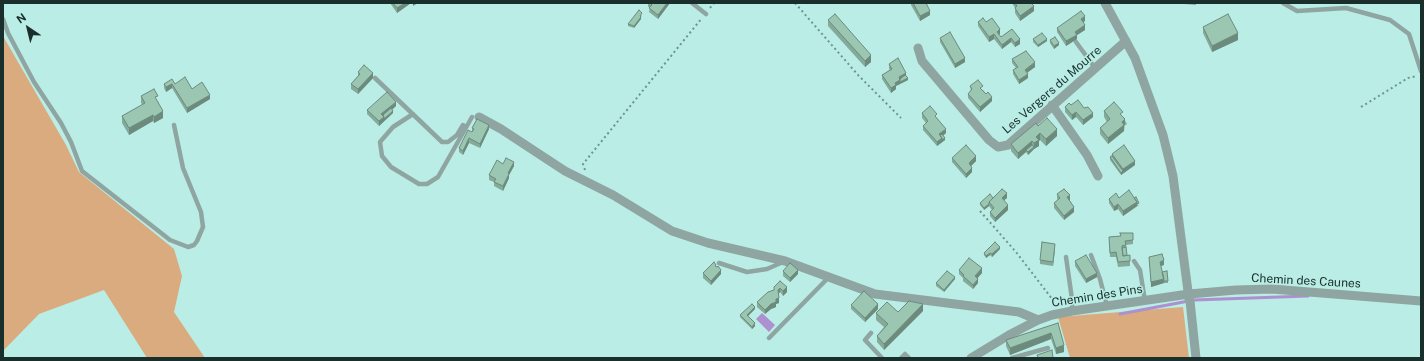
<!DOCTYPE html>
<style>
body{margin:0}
#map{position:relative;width:1424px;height:361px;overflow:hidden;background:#b9ede5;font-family:"Public Sans",sans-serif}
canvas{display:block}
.frame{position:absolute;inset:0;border:4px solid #1a2f2c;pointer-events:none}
.north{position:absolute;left:8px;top:8px;width:40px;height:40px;-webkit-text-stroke:3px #b9ede5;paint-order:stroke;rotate:325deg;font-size:11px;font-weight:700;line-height:16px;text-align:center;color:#1a2f2c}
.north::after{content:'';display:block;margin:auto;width:14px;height:18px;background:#1a2f2c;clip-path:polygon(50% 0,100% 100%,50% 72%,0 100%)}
</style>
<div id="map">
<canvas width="1424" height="361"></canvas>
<div class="frame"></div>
<div class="north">N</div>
</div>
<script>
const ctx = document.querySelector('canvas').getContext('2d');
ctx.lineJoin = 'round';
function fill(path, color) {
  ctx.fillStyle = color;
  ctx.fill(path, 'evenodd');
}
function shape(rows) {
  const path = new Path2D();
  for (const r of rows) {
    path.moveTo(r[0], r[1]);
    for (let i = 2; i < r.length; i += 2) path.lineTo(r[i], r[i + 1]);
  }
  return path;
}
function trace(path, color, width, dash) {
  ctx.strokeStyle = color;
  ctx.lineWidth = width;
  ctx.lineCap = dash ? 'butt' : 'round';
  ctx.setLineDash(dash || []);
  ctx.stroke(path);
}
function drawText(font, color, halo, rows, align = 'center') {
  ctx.font = font + ' "Public Sans",sans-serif';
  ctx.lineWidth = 3;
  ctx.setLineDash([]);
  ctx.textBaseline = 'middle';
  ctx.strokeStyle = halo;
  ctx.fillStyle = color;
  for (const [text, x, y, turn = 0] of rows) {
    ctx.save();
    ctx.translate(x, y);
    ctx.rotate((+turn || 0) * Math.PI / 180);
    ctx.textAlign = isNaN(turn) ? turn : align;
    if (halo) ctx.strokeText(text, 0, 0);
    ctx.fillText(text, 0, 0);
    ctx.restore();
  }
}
const green = shape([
 [3,36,66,145,79,172,174,249,182,276,174,312,205,358,147,358,104,290,39,314,3,351],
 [1183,307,1189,358,1070,358,1058,317]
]);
const water = shape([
 [762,313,775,325,769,332,756,319]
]);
const stream = shape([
 [1120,314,1194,300,1308,296]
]);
const path = shape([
 [795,3,858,75,901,118],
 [710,8,714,3],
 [1361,107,1408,78,1417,76],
 [585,170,583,164,702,18],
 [980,211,1016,252,1056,304]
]);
const lane = shape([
 [692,3,706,14],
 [1283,3,1297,11,1346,8,1390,20,1409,34,1421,71],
 [3,19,8,33,34,82,61,123,71,142,82,171,170,240,188,247,194,245,197,241,203,227,201,212,183,168,174,125],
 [1076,42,1095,68],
 [375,78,442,142,448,142,457,135,463,125],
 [413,114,393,127,380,142,382,156,391,167,419,184,427,184,438,177,472,117],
 [1091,255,1100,279,1107,306],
 [1066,257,1072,299,1072,311],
 [1134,261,1140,270,1145,301],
 [719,263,747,272,767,269,783,262],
 [871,333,865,340,882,358],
 [769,338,829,277],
 [901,358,905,354,909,358],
 [1012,358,1048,348]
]);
const street = shape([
 [1105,3,1135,58,1163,135,1173,176,1189,299],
 [918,48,922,61,989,140,998,147,1008,145,1126,41],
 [1052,105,1087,155,1098,176],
 [479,117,501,129,565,171,613,195,672,231,708,243,785,261,875,294,1019,312,1038,320],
 [1190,301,1196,358],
 [971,358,1009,335,1038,320,1052,315,1072,311,1189,294,1236,290,1272,289,1421,301]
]);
const wall = shape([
 [390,3,411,3,397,13],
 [648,3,670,3,658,19,649,12,650,7,648,7],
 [911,3,926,3,930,15,920,21,911,5],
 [1012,3,1031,3,1034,11,1020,21,1015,13,1015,8],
 [1184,3,1196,3,1196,5,1184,4],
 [642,15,641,17,641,19,634,28,628,26,628,24],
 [828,20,871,62,865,67,828,26],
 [1085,21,1083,22,1085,30,1077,35,1077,39,1066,46,1057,32,1057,28],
 [978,22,986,22,1000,34,999,35,1001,37,1012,29,1020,44,1015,47,1011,42,1002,49,994,39,989,42,978,26],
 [1203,27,1238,40,1212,52,1203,33],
 [940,38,965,62,955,68,940,42],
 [1033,39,1047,41,1038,47,1033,42],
 [1050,40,1059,45,1054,49,1050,43],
 [1012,59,1035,67,1027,73,1028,78,1019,84,1013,74,1013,70,1016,68,1012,63],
 [889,64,906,75,908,80,896,86,896,89,891,93,882,79,882,75,890,70,889,69],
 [358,72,373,78,358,94,351,89,351,84,358,76],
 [164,84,175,84,192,89,210,99,187,113,172,88,166,92,164,88],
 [970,86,983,90,992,101,980,112,968,98,968,94,971,91],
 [141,96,158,101,163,118,154,123,153,121,129,135,122,123,122,116,143,105,141,103],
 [1071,105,1093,117,1083,125,1076,117,1072,120,1065,112,1065,107],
 [396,106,392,110,393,113,379,126,367,114,367,110],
 [1104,111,1123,117,1127,124,1124,126,1124,131,1108,144,1100,134,1100,128,1107,122,1104,117],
 [922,113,937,118,946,133,943,136,945,140,937,146,923,130,923,126,926,123,922,118],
 [1038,126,1057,136,1046,146,1040,140,1039,141,1039,146,1034,149,1028,155,1026,152,1018,159,1011,151,1011,144],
 [472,128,489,129,480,148,469,143,463,155,459,152,459,148,472,132],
 [1112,154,1135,165,1121,175,1110,160,1110,157,1112,156],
 [952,158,976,161,971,166,972,172,966,178,952,162],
 [503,164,514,166,509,175,509,178,503,191,494,186,494,182,489,180,489,175],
 [1057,194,1070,200,1069,200,1074,212,1064,220,1054,208,1054,203,1058,200,1057,199],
 [993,198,1007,198,1004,200,1008,210,995,222,990,216,990,212,992,210,989,206,984,210,980,205,980,203],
 [1119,198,1139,205,1123,216,1118,209,1114,211,1109,203,1109,199],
 [1121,236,1133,240,1133,244,1126,245,1127,255,1130,261,1130,266,1118,267,1116,257,1110,257,1109,237],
 [1055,248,1053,266,1040,264,1040,260],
 [1000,249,992,257,990,255,986,258,984,255,984,253],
 [1149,257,1164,265,1161,266,1162,273,1168,281,1168,283,1164,283,1151,287],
 [1075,261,1097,277,1086,283,1075,266],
 [716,267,721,274,711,285,703,278,703,273],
 [959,270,982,273,977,278,978,283,973,289,963,281,963,278,959,274],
 [783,271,798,274,790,282,783,276],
 [955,279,944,292,936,286,936,283],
 [780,281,787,292,783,296,780,292,778,294,779,303,776,304,776,307,771,309,765,314,757,307,757,302,774,290],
 [851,305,878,309,865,322,851,309],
 [755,309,748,316,755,326,752,329,740,317,740,315],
 [923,311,884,350,877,342,877,336,884,327,876,320,876,313],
 [1058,323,1064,352,1056,354,1051,339,1010,355,1006,346,1006,340]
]);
const shadedWall = shape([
 [405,3,411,3,397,13,397,8],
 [415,3,418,3,413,6,413,4],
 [667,3,670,3,658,19,658,15],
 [1034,6,1034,11,1020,21,1020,16],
 [930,11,930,15,920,21,920,16],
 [1085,16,1085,21,1081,24,1081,19],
 [641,17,641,19,634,28,634,26],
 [1085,25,1085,30,1077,35,1077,39,1066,46,1066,41,1075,32],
 [1000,29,1000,34,997,36,997,32],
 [1238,33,1238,40,1212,52,1212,46],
 [994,34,994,39,989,42,989,37],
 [1011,38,1011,42,1002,49,1002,45],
 [1020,39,1020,44,1015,47,1015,43],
 [1047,39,1047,41,1038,47,1038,45],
 [1059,43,1059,45,1054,49,1054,46],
 [871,55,871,62,865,67,865,61],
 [965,58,965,62,955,68,955,64],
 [1035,62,1035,67,1025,74,1025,70],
 [373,73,373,78,358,94,358,89],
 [906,73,906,78,900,81,900,84,896,86,896,89,891,93,891,88,899,77],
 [1028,74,1028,78,1019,84,1019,80],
 [908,78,908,80,900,84,900,82],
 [172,84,172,88,166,92,166,87],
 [210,95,210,99,187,113,187,108],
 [992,97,992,101,980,112,980,107],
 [396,102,396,106,383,117,381,114],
 [163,111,163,118,154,123,154,117],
 [393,111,393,113,379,126,379,121,384,117],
 [1076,112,1076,117,1072,120,1072,115],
 [1093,113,1093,117,1083,125,1083,120],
 [153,115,153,121,129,135,129,128],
 [1125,119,1124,131,1108,144,1108,138,1122,122],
 [489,125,489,129,480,148,480,144],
 [946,129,946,133,940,138,939,134],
 [1057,129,1057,136,1046,146,1046,139],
 [1040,133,1040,140,1039,141,1039,146,1034,149,1028,155,1028,152,1034,147,1034,143,1036,137],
 [469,138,469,143,463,155,463,151],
 [942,138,945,138,945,140,937,146,937,142],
 [1032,141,1032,147,1026,150,1026,152,1018,159,1018,153],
 [976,156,976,161,969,168,969,163],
 [1135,161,1135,165,1121,175,1121,173,1123,171,1123,169],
 [514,162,514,166,509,175,509,178,503,191,503,186,508,173],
 [972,168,972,172,966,178,966,174],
 [1007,193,1007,198,1002,202,1002,198],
 [1070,195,1070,200,1067,202,1067,197],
 [1137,202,1137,206,1123,216,1123,211],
 [989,204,989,206,984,210,984,208],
 [1118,204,1118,209,1114,211,1114,207],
 [1008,205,1008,210,995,222,995,218],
 [1074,207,1074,212,1064,220,1064,216],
 [1055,244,1055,248,1053,266,1053,262],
 [1000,247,1000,249,992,257,992,254],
 [990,253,990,255,986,258,986,256],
 [1164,260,1164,265,1160,266,1160,262],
 [982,268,982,273,975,281,975,276],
 [721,270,721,274,711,285,711,281],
 [798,270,798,274,790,282,790,278],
 [1097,273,1097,277,1086,283,1086,279],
 [955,277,955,279,944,292,944,290],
 [978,279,978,283,973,289,973,285],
 [1164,279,1164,283,1151,287,1151,282],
 [787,287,787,292,783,296,783,291],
 [780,288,780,292,778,295,778,290],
 [779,298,779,303,776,304,776,307,771,309,765,314,765,310,776,299],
 [878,304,878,309,865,322,865,318],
 [923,304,923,311,884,350,884,344],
 [755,307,755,309,747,317,747,315],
 [755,323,755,326,752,329,752,327],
 [1051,333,1051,339,1010,355,1010,348],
 [1064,345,1064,352,1056,354,1056,348]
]);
const building = shape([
 [393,3,405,3,397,8,393,3],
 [650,3,667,3,658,15,649,8,652,5,650,3],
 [913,3,926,3,930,11,920,16,913,3],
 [1015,3,1031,3,1034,6,1020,16,1015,8,1017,6,1015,3],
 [639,10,642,13,640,16,641,17,634,26,628,24,639,10],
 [1081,11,1085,16,1081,19,1085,25,1075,32,1077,35,1066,41,1057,28,1081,11],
 [835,14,871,55,865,61,828,20,835,14],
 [1228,14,1238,33,1212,46,1203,27,1228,14],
 [983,18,986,22,992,18,1000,29,997,32,1001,37,1012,29,1020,39,1015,43,1011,38,1002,45,994,34,989,37,978,22,983,18],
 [950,32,965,58,955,64,940,38,950,32],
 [1042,33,1047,39,1038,45,1033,39,1042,33],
 [1055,37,1059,43,1054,46,1050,40,1055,37],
 [1026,51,1035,62,1025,70,1028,74,1019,80,1013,70,1018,67,1012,59,1026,51],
 [898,58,906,73,899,77,900,80,895,83,896,85,891,88,882,75,892,69,889,64,898,58],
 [364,65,373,73,358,89,351,84,360,74,358,72,364,65],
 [905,75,908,78,900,82,900,79,905,75],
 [185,77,192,89,202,82,210,95,187,108,172,84,166,87,164,84,172,79,175,84,185,77],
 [978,80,983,86,980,88,986,94,988,92,992,97,980,107,968,94,972,89,970,86,978,80],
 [154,89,158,96,155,97,163,111,154,117,153,115,129,128,122,116,145,103,141,96,154,89],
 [387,92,396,102,381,114,384,117,379,121,367,110,387,92],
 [1078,100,1084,108,1088,107,1093,113,1083,120,1076,112,1072,115,1065,107,1069,103,1071,105,1078,100],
 [1114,102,1123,112,1120,114,1125,119,1122,122,1124,125,1108,138,1100,128,1110,119,1104,111,1114,102],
 [930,106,937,114,935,116,946,129,939,134,942,138,937,142,923,126,928,121,922,113,930,106],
 [391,108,393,111,384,119,384,117,383,115,391,108],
 [1047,118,1057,129,1046,139,1040,133,1036,137,1039,140,1034,143,1032,141,1018,153,1011,144,1036,123,1038,126,1047,118],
 [477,119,489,125,480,144,469,138,463,151,459,148,468,130,472,132,474,129,472,128,477,119],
 [942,134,945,138,942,140,942,138,940,136,942,134],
 [966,145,976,156,969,163,972,168,966,174,952,158,966,145],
 [1032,145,1034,147,1028,152,1026,150,1032,145],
 [1124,145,1135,161,1123,169,1112,154,1124,145],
 [1112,156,1123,171,1121,173,1110,157,1112,156],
 [506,158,514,162,508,173,509,174,503,186,494,182,496,179,489,175,497,160,503,164,506,158],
 [1002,189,1007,193,1002,198,1008,205,995,218,990,212,994,208,989,202,1002,189],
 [1064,189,1070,195,1067,197,1074,207,1064,216,1054,203,1060,198,1057,194,1064,189],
 [1129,190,1137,202,1123,211,1118,204,1114,207,1109,199,1116,193,1119,198,1129,190],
 [990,194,993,198,989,202,989,204,984,208,980,203,990,194],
 [1136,197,1139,203,1137,204,1137,202,1134,198,1136,197],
 [1120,233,1133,233,1133,240,1125,241,1126,245,1122,246,1123,256,1130,255,1130,261,1118,262,1116,252,1110,253,1109,237,1121,236,1120,233],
 [995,242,1000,247,992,254,990,253,986,256,984,253,995,242],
 [1042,242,1055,244,1053,262,1040,260,1042,242],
 [1126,247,1127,255,1123,256,1122,248,1126,247],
 [1162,254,1164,260,1160,262,1164,279,1151,282,1149,257,1162,254],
 [1086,255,1097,273,1086,279,1075,261,1086,255],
 [969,258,982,268,975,276,978,279,973,285,963,276,964,275,959,270,969,258],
 [714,262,716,265,715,266,717,267,718,266,721,270,711,281,703,273,714,262],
 [790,263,798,270,790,278,783,271,790,263],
 [947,271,955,277,944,290,936,283,947,271],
 [1167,271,1168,281,1164,281,1162,272,1167,271],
 [780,281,787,287,783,291,780,288,778,290,779,298,776,299,776,302,771,304,765,310,757,302,768,292,774,290,774,287,780,281],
 [864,291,878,304,865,318,851,305,864,291],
 [909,301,923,304,884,344,877,336,888,324,876,313,887,302,898,312,909,301],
 [752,304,755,307,747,315,755,323,752,327,740,315,752,304],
 [1058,323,1064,345,1056,348,1051,333,1010,348,1006,340,1058,323],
 [1052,350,1053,358,1038,358,1037,355,1052,350]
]);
const streetNames = [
 ["Les Vergers du Mourre",1052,90,-41],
 ["Chemin des Caunes",1306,281,3],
 ["Chemin des Pins",1097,296,-9]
];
fill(green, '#daab7e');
fill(water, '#ad90cf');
trace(stream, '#ad90cf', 3);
trace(path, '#6f948e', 2, [2, 3]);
trace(lane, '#8fa5a1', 4.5);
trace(street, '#8fa5a1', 9);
fill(wall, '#85aa99');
fill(shadedWall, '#6c8b7d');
fill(building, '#9bc6b2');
trace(building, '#6c8b7d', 1);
drawText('12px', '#1a2f2c', '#b9ede5', streetNames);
</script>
